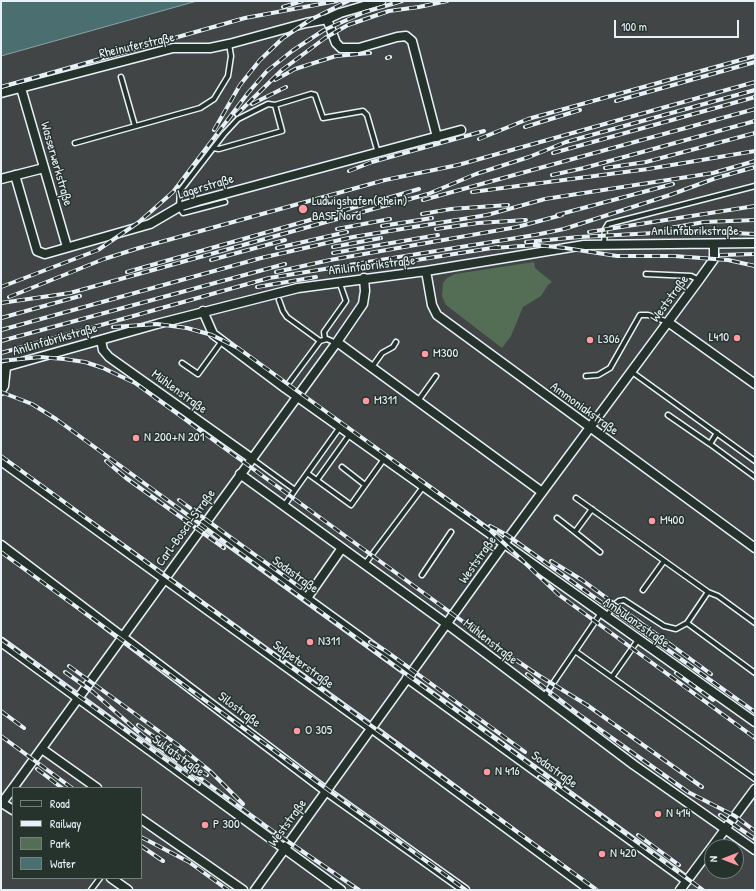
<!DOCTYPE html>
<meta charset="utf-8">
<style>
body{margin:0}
#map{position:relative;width:756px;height:891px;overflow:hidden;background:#333b38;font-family:"Patrick Hand",sans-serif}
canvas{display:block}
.frame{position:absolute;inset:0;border:2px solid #e8f1f8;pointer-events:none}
.legend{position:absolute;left:12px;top:787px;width:130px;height:92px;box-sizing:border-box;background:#26332d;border:1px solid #747f7e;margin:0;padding:5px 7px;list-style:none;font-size:12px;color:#e8f1f8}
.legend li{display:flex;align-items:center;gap:8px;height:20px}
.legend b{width:20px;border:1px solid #747f7e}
.north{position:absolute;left:704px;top:839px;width:40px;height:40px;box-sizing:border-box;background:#26332d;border:1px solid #747f7e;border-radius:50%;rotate:270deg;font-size:11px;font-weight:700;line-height:16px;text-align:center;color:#e8f1f8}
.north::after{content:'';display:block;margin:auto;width:14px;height:18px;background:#ff9aa2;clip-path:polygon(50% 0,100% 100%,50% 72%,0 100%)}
.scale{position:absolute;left:614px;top:20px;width:125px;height:18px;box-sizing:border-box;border:2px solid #e8f1f8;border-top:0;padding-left:5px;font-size:12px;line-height:14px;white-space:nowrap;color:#e8f1f8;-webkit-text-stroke:3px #26332d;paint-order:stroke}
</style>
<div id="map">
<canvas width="756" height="891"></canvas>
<div class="frame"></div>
<ul class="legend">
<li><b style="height:5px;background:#26332d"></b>Road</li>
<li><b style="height:5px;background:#e8f1f8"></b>Railway</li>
<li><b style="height:11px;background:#536e55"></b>Park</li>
<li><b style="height:11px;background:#4b6f71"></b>Water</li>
</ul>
<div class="north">N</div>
<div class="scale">100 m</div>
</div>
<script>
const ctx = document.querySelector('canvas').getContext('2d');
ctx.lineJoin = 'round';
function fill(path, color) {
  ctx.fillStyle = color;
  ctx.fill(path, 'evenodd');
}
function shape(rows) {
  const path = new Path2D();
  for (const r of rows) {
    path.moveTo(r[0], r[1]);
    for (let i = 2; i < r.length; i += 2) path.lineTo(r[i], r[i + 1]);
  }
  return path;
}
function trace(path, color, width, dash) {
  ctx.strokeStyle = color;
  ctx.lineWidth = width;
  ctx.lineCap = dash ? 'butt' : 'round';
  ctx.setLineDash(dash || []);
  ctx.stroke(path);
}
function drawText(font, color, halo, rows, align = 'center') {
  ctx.font = font + ' "Patrick Hand",sans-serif';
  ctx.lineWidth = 3;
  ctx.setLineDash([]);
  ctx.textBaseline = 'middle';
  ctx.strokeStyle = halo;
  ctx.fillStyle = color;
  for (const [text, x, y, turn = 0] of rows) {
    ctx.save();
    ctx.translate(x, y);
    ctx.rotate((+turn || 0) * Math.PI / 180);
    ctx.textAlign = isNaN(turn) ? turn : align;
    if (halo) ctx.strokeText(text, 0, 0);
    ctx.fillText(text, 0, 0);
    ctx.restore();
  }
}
const built = shape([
 [197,1,755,1,755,890,1,890,1,56],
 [13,788,141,788,141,878,13,878],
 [712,847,736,847,736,871,712,871]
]);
const green = shape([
 [534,262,535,268,552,282,548,285,541,296,523,307,511,336,502,348,446,305,442,296,443,283,447,278,455,274]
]);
const water = shape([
 [1,1,197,1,1,56,1,1]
]);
const service = shape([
 [121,77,135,126],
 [275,105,311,94,315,95,323,118,363,111,367,115,378,153],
 [75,143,200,108,214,99,228,76,231,56,229,44],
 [213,148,219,149,282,131,275,105,268,104,238,119,224,134,180,191,179,207,183,213,225,202],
 [604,244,605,229,608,224,755,186],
 [646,274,691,276,699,280],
 [279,300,283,311,287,317,320,341],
 [325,339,324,332,346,301,339,281],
 [182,363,198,374,222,341],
 [372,367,382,353,393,347,396,342],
 [632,372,755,461],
 [586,376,598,375,610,368,640,315,648,315,668,322],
 [285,388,320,341,327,339,336,343],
 [418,401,436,376],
 [668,415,710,444],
 [717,433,710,444,755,477],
 [251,458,295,490,340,427],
 [342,467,365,485],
 [307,473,351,505,384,459],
 [317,480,350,434],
 [576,498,708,592,718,596,755,623],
 [284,506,295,490],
 [557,518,575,532,592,509],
 [575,532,600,552],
 [365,564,423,487],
 [422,575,451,532],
 [643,590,664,561],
 [607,616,615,604,619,601,624,600,664,626,676,629,687,623,708,592],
 [687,623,755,673],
 [575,651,755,779],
 [612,677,638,640],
 [543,698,601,613],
 [91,890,100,878]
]);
const minor = shape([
 [327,19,336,43,341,48,359,48,397,37,406,36,412,41,437,137],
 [21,88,67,247],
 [1,93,173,48,210,48,229,44,306,23,327,19,340,13,381,1],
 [15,175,37,251,45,254,150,224,179,207,198,201,461,130],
 [1,179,44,168],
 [426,271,432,305,437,315,755,548],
 [203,311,213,334,285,388,755,722],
 [668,322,755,384],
 [101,340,103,350,109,357,251,458],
 [337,342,542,492],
 [1,368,157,324,298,288,426,271,584,245,755,243],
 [1,391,4,386,6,367],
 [1,461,371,728,590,890],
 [240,474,447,624,634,765,755,850],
 [204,524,411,674],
 [1,545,326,791,465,890],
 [307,598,342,548],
 [1,642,341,890],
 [407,678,687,881],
 [42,749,97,788],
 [13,788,337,342,363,304,365,291,364,278],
 [2,803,13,810],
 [1,804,13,788],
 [141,819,243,890],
 [712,847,755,789],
 [111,878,128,890],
 [255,890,509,537,699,280,714,259,714,244],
 [680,890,712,847]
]);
const rail = shape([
 [283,7,302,1],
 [387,58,390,57],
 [275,80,295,69,336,56,370,53],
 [1,87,245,18,337,1],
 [616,101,755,62],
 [252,104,286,87],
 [236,115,282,70,325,38,348,25,389,11,419,7,447,1],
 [525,127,580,110],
 [214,130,240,85,260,60,283,38,310,20,348,1],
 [479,139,528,119,755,56],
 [553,153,755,97],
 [605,168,646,162,755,133],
 [349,171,372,162,484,131],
 [552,175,584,168,755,121],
 [472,192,648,169,755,151],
 [423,200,755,109],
 [422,214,451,209,508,205],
 [557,215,673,184],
 [382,226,432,218],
 [670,228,704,222,755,220],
 [337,229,390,219],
 [436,229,478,223,526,220],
 [589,232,755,206],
 [526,242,579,237,692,231,755,234],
 [333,247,381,238],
 [277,248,347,232],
 [493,248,537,245,565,248,617,256,674,256,728,260,755,266],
 [333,253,438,235],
 [720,255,755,254],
 [211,260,285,240],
 [379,266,498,247],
 [127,272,419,189],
 [276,272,330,260,517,227,562,215],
 [1,287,98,250,139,222,173,192,248,93,267,71,292,51,324,30,365,12,402,1],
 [257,287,316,277],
 [9,297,104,259,139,248,385,180,458,165,755,82],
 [1,303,70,293,384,206,428,194,476,174,529,157,566,142,755,90],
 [1,318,80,296],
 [113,327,157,324,187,328,212,335,238,348,491,531,559,595,755,738],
 [1,330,261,258,353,237,487,215,545,199,713,173,755,161],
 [1,341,285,264],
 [1,353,269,278,535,235,564,229,670,195,716,178,755,167],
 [1,361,40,357,64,359,85,362,103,368,135,383,513,658,538,675,587,705,702,787],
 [1,392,32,404,56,419,703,890],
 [1,456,597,890],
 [106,461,126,478,224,548],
 [179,500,301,588],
 [490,526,507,535,755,712],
 [1,552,466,890],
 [551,561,582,580,711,674],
 [1,639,199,784],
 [370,642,386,651,525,752],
 [69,666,178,745,210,771,243,804],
 [65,672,93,692,143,736,274,832,359,890],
 [676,673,713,700],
 [527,674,581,716,688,792,735,816,755,831],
 [1,711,24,728],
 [138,725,207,775],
 [1,736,72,788],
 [37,769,62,788],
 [539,777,555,788],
 [720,815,755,839],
 [638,835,679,865],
 [141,837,189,862,228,890],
 [141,846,163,861]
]);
const markers = [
 [303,209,5,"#ff9aa2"],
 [737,338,4,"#ff9aa2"],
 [590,340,4,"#ff9aa2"],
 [425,354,4,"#ff9aa2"],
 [366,401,4,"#ff9aa2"],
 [136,438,4,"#ff9aa2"],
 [652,521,4,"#ff9aa2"],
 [310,642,4,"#ff9aa2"],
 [297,731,4,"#ff9aa2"],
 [487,772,4,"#ff9aa2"],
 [658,814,4,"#ff9aa2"],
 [205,825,4,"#ff9aa2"],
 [602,854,4,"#ff9aa2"]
];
const streetNames = [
 ["Rheinuferstraße",137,46,-13],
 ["Wasserwerkstraße",56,164,74],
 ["Lagerstraße",206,187,-17],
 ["Anilinfabrikstraße",695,232],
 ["Anilinfabrikstraße",372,266,-7],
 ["Weststraße",670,299,-54],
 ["Anilinfabrikstraße",55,340,-16],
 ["Mühlenstraße",179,392,36],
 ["Ammoniakstraße",584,409,36],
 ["Carl-Bosch-Straße",186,528,-54],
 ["Weststraße",478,560,-55],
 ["Sodastraße",295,575,36],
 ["Ambulanzstraße",636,623,35],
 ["Mühlenstraße",490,642,38],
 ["Salpeterstraße",303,665,36],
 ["Silostraße",239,710,37],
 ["Sulfatstraße",178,756,36],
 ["Sodastraße",554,770,36],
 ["Weststraße",288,823,-54]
];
const poiNames = [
 ["Ludwigshafen(Rhein)",312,202],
 ["BASF Nord",312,217],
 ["L410",729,338,"right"],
 ["L306",598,340],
 ["M300",433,354],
 ["M311",374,401],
 ["N 200+N 201",144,438],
 ["M400",660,521],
 ["N311",318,642],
 ["O 305",305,731],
 ["N 416",495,772],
 ["N 414",666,814],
 ["P 300",213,825],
 ["N 420",610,854]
];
fill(built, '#424546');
fill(green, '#536e55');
fill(water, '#4b6f71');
trace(water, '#8aa3a7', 1);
trace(service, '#e8f1f8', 7);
trace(minor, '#e8f1f8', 11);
trace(service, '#26332d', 4);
trace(minor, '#26332d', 8);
trace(rail, '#e8f1f8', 4);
trace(rail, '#26332d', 2.5, [8]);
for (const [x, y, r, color] of markers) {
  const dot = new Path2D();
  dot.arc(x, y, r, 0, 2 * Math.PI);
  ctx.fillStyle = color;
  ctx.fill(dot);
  trace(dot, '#26332d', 1.5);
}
drawText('13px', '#e8f1f8', '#26332d', streetNames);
drawText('13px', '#e8f1f8', '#26332d', poiNames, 'left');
</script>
